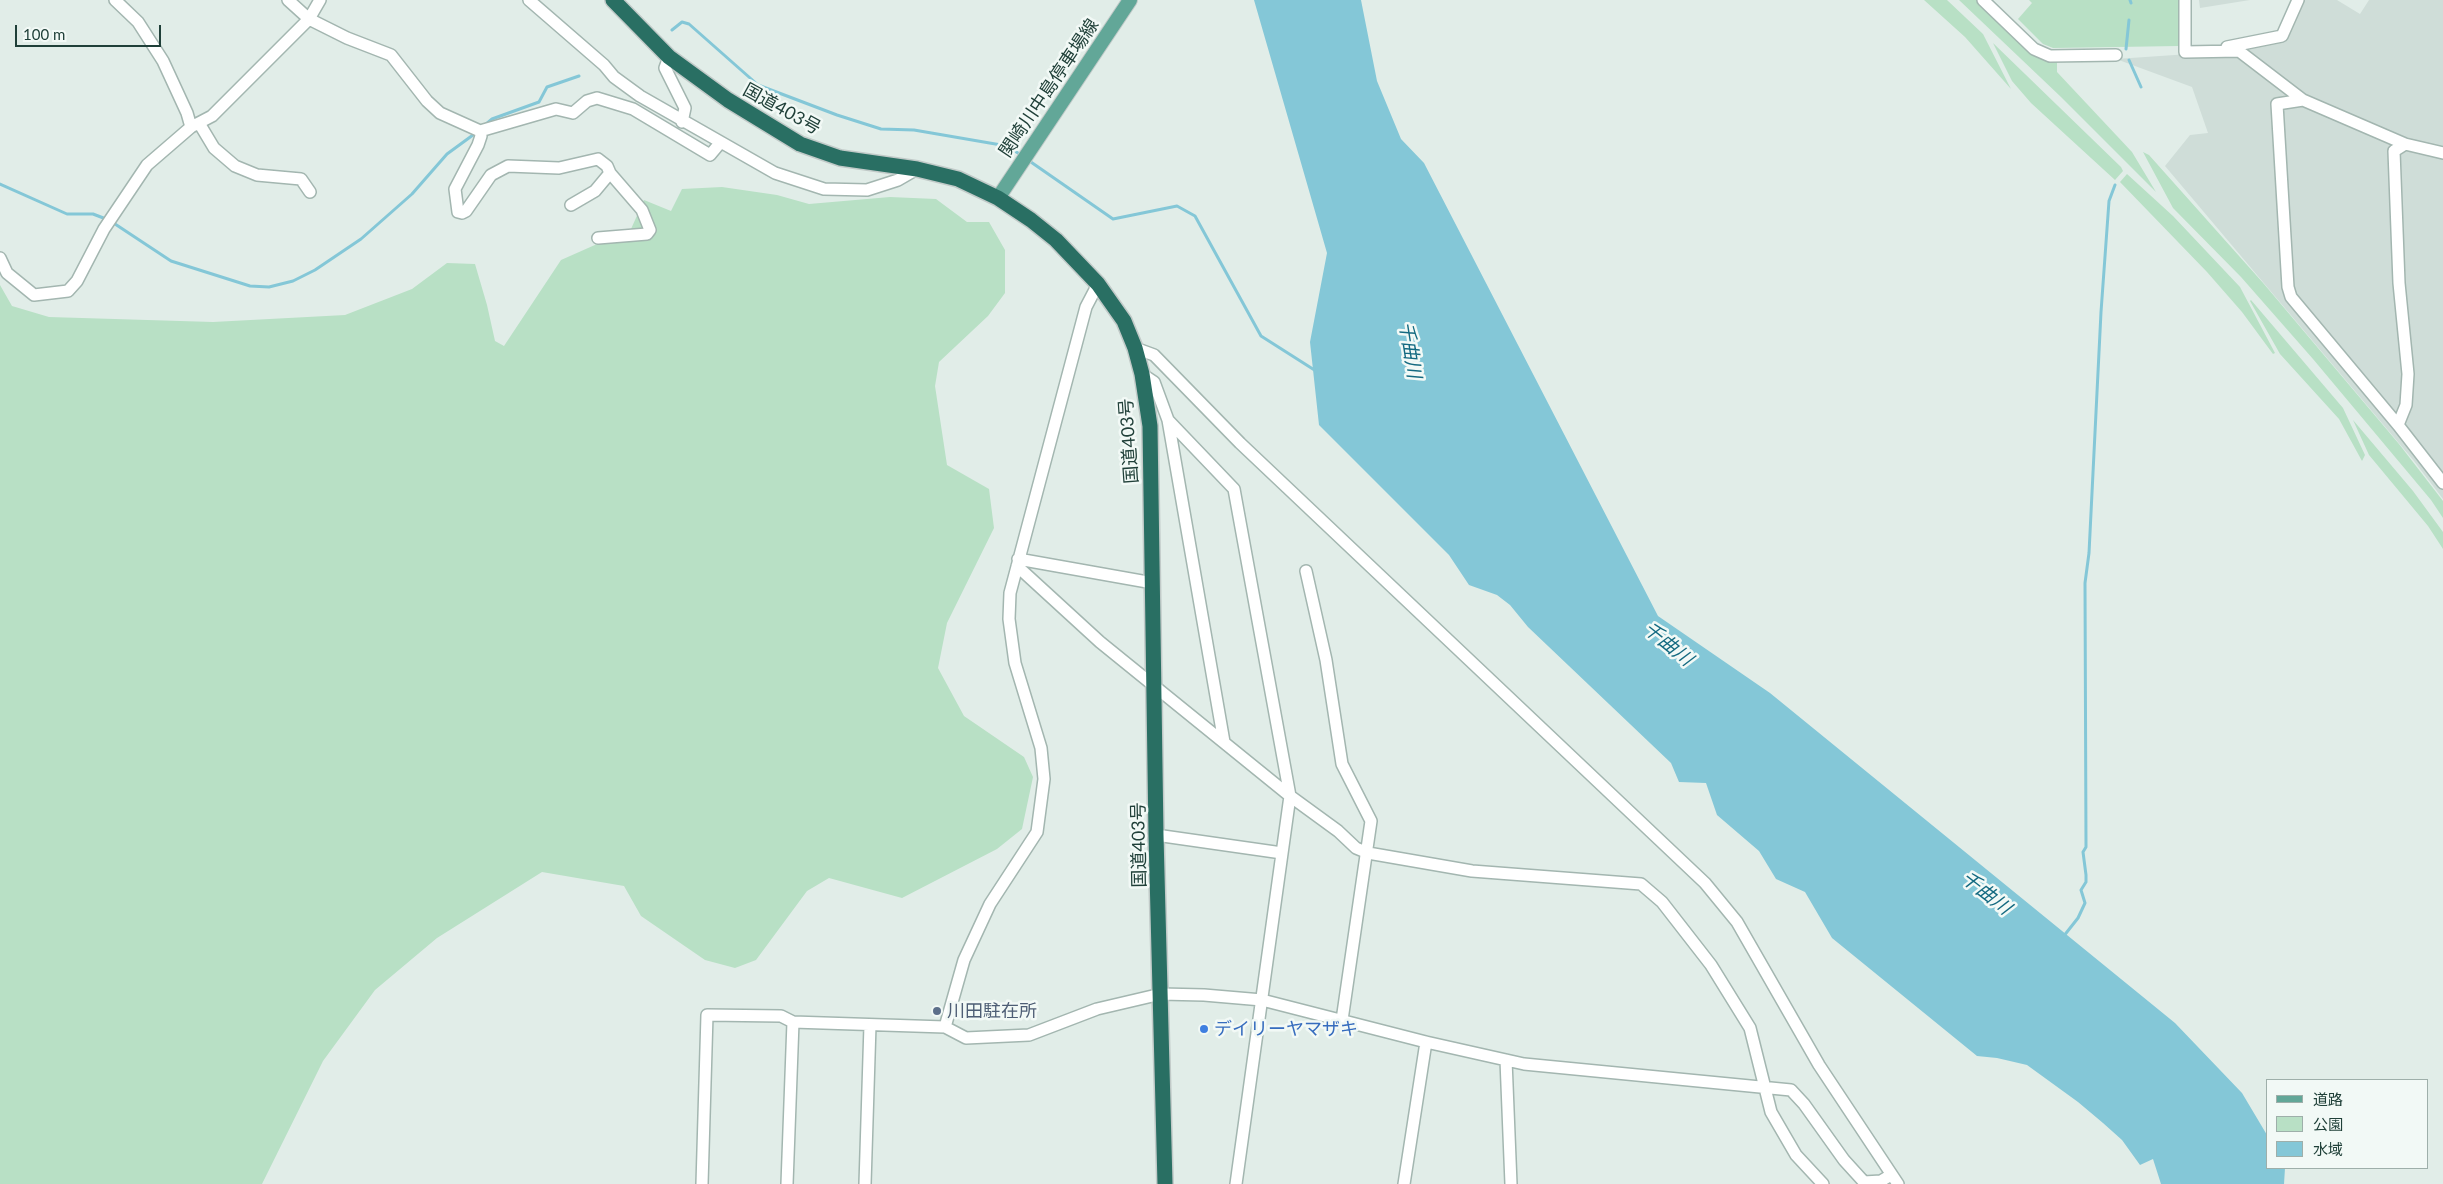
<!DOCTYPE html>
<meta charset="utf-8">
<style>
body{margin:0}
#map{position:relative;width:2443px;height:1184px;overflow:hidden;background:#e1ede8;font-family:Lato,"Noto Sans JP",sans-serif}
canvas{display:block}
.legend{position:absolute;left:2266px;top:1079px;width:162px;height:90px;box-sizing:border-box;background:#f2f9f6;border:1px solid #9eafaa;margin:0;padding:6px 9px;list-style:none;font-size:15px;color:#204039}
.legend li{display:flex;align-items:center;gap:10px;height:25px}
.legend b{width:25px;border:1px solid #9eafaa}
.scale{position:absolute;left:15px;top:25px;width:146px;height:22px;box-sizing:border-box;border:2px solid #204039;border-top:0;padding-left:6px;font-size:15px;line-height:18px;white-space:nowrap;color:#204039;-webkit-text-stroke:4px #f2f9f6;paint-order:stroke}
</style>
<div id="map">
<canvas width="2443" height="1184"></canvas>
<ul class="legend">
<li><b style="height:6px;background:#62a798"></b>道路</li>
<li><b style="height:14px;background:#b8e0c5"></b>公園</li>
<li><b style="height:14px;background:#84c7d7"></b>水域</li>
</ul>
<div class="scale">100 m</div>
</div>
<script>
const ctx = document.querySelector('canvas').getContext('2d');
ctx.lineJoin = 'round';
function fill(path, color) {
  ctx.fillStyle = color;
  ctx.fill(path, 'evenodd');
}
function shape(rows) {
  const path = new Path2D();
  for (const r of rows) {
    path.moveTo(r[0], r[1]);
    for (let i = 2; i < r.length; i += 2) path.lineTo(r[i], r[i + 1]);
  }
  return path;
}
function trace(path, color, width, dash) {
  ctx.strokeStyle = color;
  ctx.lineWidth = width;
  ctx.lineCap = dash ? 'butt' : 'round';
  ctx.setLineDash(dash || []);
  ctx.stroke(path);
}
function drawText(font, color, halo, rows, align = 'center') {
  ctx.font = font + ' Lato,"Noto Sans JP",sans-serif';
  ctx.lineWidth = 5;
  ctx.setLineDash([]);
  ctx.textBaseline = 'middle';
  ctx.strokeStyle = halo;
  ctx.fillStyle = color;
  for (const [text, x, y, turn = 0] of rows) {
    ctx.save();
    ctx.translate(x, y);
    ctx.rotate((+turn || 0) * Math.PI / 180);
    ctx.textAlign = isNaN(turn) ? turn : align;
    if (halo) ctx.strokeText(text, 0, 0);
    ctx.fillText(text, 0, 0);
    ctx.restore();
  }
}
const built = shape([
 [2199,0,2250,0,2200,8],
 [2302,0,2337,0,2360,14,2369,0,2443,0,2443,499,2414,461,2165,166,2190,135,2208,133,2192,87,2116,59,2204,53,2283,38]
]);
const green = shape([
 [1924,0,1947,0,1983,34,2011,89,1965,37],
 [1959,0,1977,0,2036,57,2057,60,2057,72,2132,152,2156,192,2061,97],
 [2029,0,2178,0,2179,46,2053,48,2043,44,2018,19,2032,3],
 [1993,43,2121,167,2123,171,2115,180,2031,103,2012,81],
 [2143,152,2149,155,2264,284,2399,444,2443,501,2443,518,2431,500,2313,359,2241,277,2173,208],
 [2127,174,2173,216,2240,287,2275,353,2273,354,2242,312,2207,272,2120,182],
 [722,187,777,195,809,204,890,197,936,199,967,222,989,222,1005,250,1005,293,988,316,939,362,935,386,947,465,989,489,994,528,947,623,938,668,964,716,1024,757,1033,777,1022,829,997,849,902,898,829,878,807,891,756,960,735,968,705,960,641,916,624,886,542,872,437,938,375,990,323,1061,262,1184,0,1184,0,285,12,306,49,317,213,322,345,315,412,289,447,263,475,264,487,305,495,341,504,346,561,260,631,229,644,200,671,211,682,189],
 [2251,300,2343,408,2365,455,2362,461,2339,419,2280,354,2250,301],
 [2353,420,2413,491,2443,532,2443,549,2428,526,2369,455]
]);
const water = shape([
 [1254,0,1361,0,1377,81,1401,139,1424,163,1658,616,1770,693,2175,1023,2242,1093,2267,1135,2267,1168,2285,1168,2284,1184,2161,1184,2153,1159,2140,1165,2122,1140,2103,1123,2078,1102,2027,1065,1997,1058,1977,1056,1832,938,1805,892,1776,879,1759,851,1717,815,1706,783,1679,782,1671,763,1528,627,1510,605,1497,595,1469,585,1449,555,1319,425,1310,342,1327,253]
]);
const stream = shape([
 [2130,0,2131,3],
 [672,30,682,22,689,24,758,85,837,115,881,129,914,130,1007,146,1021,155],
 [2126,49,2129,20],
 [2129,60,2141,87],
 [485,125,492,119,539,102,547,87,579,76],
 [1028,160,1113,219,1177,206,1195,216,1261,336,1316,371],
 [0,184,67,214,93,214,106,219],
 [112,222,171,261,250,286,269,287,293,281,315,270,361,239,412,194,447,154,473,135],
 [2063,937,2078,918,2085,903,2081,890,2086,882,2086,875,2083,852,2086,847,2085,583,2089,553,2101,312,2109,201,2115,185]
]);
const minor = shape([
 [115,0,138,22,163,61,187,113,191,127],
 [288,0,309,19,347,38,391,55,427,101,440,113,480,131,556,109,573,113,587,101,597,98,633,109,710,155,720,143],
 [529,0,604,65,614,77,640,96,775,173,824,189,867,190,898,180,917,169],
 [1983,0,2034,49,2050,56,2116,55],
 [2185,0,2185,52,2239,51,2303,100,2405,144,2443,153],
 [2227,47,2282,36,2298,0],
 [669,57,665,68,685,108,682,122],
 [2303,100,2277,104,2288,287,2291,297,2398,425,2443,483],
 [199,123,214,148,235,166,257,175,301,179,310,192],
 [480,131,481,136,478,145,455,189,458,212,462,213,466,211,491,175,508,166,559,168,598,159,607,166,610,173,642,210,650,230,647,234,598,238],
 [571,205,595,191,610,173],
 [0,258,7,273,34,295,68,291,77,281,104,229,147,165,191,127,212,116,309,19,320,0],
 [1135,348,1154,355,1240,443,1705,883,1737,922,1819,1065,1898,1184],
 [1142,374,1154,382,1168,420,1234,489,1290,796,1236,1184],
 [1168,420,1224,742],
 [2398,425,2406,405,2408,374,2399,283,2394,151,2405,144],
 [1018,559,1153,583],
 [1017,566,1100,642,1290,796,1338,831,1356,848,1368,853,1472,871,1641,884,1662,902,1711,965,1750,1028,1771,1112,1796,1155,1823,1184],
 [1306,571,1326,660,1342,764,1371,821,1342,1020],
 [1156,835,1282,853],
 [945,1027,964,960,990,904,1037,832,1044,779,1041,748,1015,663,1009,619,1010,593,1086,307,1098,284],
 [1506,1060,1511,1184],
 [702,1184,707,1015,781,1016,793,1022,945,1027,966,1038,1029,1035,1097,1009,1161,994,1204,995,1262,1000,1426,1042,1524,1064,1791,1090,1804,1104,1844,1160,1864,1182,1881,1181,1891,1175],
 [787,1184,793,1022],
 [865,1184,870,1025],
 [1404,1184,1426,1042]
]);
const major = shape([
 [998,198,1130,0]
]);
const highway = shape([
 [613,0,669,57,728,100,800,144,840,158,917,169,958,179,998,198,1031,220,1056,240,1098,284,1124,321,1135,348,1142,374,1150,426,1156,835,1165,1184]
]);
const markers = [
 [937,1011,5,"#5c6f8a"],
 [1204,1029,5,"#3f7fe0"]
];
const streetNames = [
 ["関崎川中島停車場線",1049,88,-56],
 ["国道403号",782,109,29],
 ["国道403号",1129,441,-94],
 ["国道403号",1139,845,-91]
];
const serviceNames = [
 ["川田駐在所",947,1011]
];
const shopNames = [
 ["デイリーヤマザキ",1214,1029]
];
const waterNames = [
 ["千曲川",1410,350,81],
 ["千曲川",1668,644,39],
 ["千曲川",1986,893,38]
];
fill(built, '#cfddd8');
fill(green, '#b8e0c5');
fill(water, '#84c7d7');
trace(stream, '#84c7d7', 3);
trace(minor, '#a3b6b0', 14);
trace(major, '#c1cac8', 16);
trace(highway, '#c1cac8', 18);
trace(minor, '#fff', 11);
trace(major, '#62a798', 14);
trace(highway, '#296f63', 15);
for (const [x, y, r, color] of markers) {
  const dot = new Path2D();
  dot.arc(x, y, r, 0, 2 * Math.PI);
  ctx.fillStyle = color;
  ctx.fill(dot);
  trace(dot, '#f2f9f6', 2);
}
drawText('18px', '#204039', '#f2f9f6', streetNames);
drawText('18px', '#4e5e75', '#f2f9f6', serviceNames, 'left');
drawText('18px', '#366cbe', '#f2f9f6', shopNames, 'left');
drawText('italic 19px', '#146a81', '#f2f9f6', waterNames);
</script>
